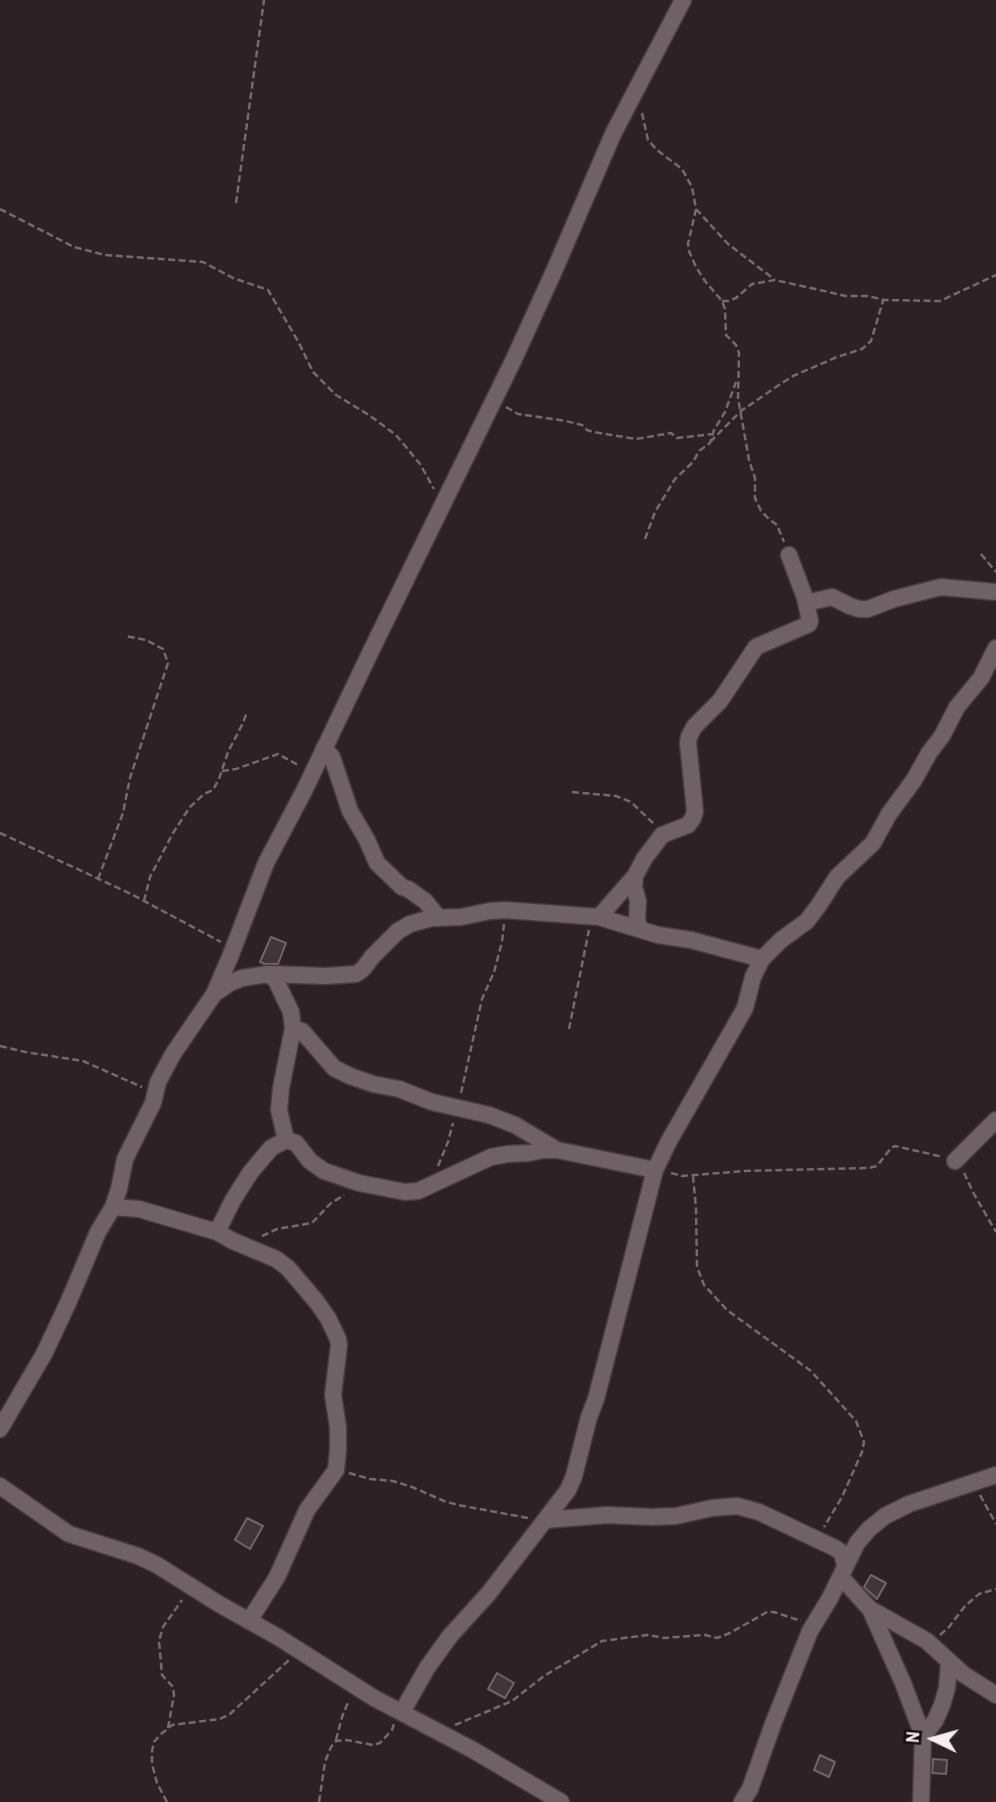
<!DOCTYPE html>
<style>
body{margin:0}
#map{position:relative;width:996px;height:1802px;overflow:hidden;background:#2d2125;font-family:"Archivo Narrow",sans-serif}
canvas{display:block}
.north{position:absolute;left:898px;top:1704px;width:70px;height:70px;-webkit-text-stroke:5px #120d0e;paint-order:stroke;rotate:275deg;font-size:19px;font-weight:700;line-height:28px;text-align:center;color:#f6edf0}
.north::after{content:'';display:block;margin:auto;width:24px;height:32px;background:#f6edf0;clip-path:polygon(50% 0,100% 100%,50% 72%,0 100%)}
</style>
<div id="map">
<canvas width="996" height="1802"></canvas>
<div class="north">N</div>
</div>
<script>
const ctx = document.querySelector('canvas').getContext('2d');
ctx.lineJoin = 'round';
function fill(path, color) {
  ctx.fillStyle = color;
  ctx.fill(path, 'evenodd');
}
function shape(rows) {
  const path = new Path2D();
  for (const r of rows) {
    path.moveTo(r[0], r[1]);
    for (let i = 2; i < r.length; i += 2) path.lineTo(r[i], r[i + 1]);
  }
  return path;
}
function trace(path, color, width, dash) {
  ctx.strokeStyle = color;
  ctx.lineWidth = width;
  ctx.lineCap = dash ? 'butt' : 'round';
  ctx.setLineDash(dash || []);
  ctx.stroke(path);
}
const building = shape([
 [271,937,286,943,278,964,265,964,260,962,271,937],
 [247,1518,263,1526,250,1549,235,1540,247,1518],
 [871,1575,886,1583,877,1599,864,1587,871,1575],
 [497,1673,514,1683,505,1698,488,1689,497,1673],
 [820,1755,835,1762,829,1777,814,1770,820,1755],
 [933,1759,947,1760,946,1774,932,1773,933,1759]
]);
const path = shape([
 [642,113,648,140,657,150,682,169,692,187,696,209,688,244,689,251,696,267,705,281,722,301,725,309,726,335,736,345,739,353,738,398,749,460,755,478,755,498,761,511,770,520,777,525,784,542],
 [236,203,264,0],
 [0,209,74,247,105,255,203,262,233,278,268,290,299,343,313,372,336,395,369,415,396,435,420,464,434,489],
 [696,209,728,244,774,279],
 [722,301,728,301,736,298,752,284,775,280,846,296,868,296,884,300,940,301,996,275],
 [506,407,518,414,566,421,582,425,587,430,593,432,636,439,671,433,677,438,713,434],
 [710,442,741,411,779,385,793,376,837,357,862,349,871,341,883,301],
 [645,539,655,512,675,479,693,462,699,451,710,443,714,430,725,412,736,382],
 [981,554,996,572],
 [222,771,236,769,278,754,300,766],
 [572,792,616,796,631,802,654,824],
 [0,833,131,894,221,942],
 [98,879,123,813,130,778,168,663,163,649,146,640,125,636],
 [144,901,150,877,173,833,190,807,204,794,213,790,219,779,228,752,243,723,247,712],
 [569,1029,589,930],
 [0,1046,25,1052,83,1061,142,1087],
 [461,1093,482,999,494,972,502,942,504,924],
 [438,1166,448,1142,453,1123],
 [671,1173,682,1176,745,1171,869,1168,877,1166,891,1148,895,1146,943,1157],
 [964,1173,974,1194,996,1232],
 [693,1176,696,1208,697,1267,704,1285,727,1310,811,1371,856,1421,864,1442,862,1452,842,1497,824,1527],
 [262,1236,277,1229,312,1223,330,1204,344,1195],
 [349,1473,370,1479,393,1481,412,1487,444,1501,458,1505,528,1518],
 [980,1495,996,1524],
 [940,1635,949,1627,965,1606,979,1594,996,1589],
 [455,1725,512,1701,544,1676,602,1641,647,1635,664,1638,705,1635,717,1638,730,1633,767,1612,774,1612,801,1621],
 [168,1728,174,1695,173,1687,162,1675,159,1641,163,1627,182,1600],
 [336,1740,342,1717,349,1700],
 [167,1802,157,1783,152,1764,152,1751,154,1742,160,1735,172,1725,220,1719,230,1714,289,1660],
 [319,1802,325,1762,331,1747,336,1741,347,1740,373,1745,380,1743,392,1730,394,1724]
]);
const minor = shape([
 [806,603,832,597,850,606,859,609,868,609,894,599,941,587,996,592],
 [324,748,332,757,350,811,367,840,377,863,402,887,408,889,425,901,439,918],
 [635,876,634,887,638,901,637,918,639,929],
 [599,917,635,876,644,859,662,835,688,825,693,818,695,811,688,743,689,737,694,727,720,701,756,647,809,624,810,621,805,598,789,555],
 [268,974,276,980,280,989,291,1012,293,1028,281,1088,279,1110,286,1140],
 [214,994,230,983,242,978,268,974,325,976,356,974,363,969,372,957,398,931,410,924,432,918,461,917,490,911,505,910,599,917,658,935,691,940,762,959],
 [293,1028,302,1031,334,1068,350,1076,373,1084,399,1089,432,1102,489,1115,515,1125,557,1150],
 [955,1161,996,1120],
 [113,1207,139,1209,217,1232,233,1241,276,1259,288,1268,316,1301,328,1318,338,1339,339,1345,333,1395,338,1427,338,1450,336,1470,307,1510,277,1577,249,1621],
 [217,1232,233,1200,250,1173,271,1148,286,1140,296,1143,310,1161,324,1171,359,1183,405,1192,418,1191,491,1157,508,1154,529,1153,543,1150,557,1150,655,1170],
 [0,1429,44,1354,68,1303,98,1232,113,1207,119,1189,125,1159,153,1103,158,1082,173,1054,214,994,230,957,266,863,304,791,371,651,514,359,555,269,613,134,683,0],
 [0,1486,69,1534,138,1556,157,1565,219,1604,278,1637,374,1698,473,1750,561,1802],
 [545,1520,607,1515,652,1517,676,1516,712,1508,737,1506,759,1512,835,1548,842,1553,845,1565],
 [841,1577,870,1609,927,1641,963,1674,996,1695],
 [870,1609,903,1683,923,1736,921,1802],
 [402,1712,427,1668,450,1636,489,1593,568,1490,574,1476,589,1417,596,1399,655,1170,669,1141,745,1008,753,977,762,959,781,940,807,921,819,905,837,877,873,843,889,814,914,780,929,753,942,736,957,707,981,678,996,648],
 [923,1736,935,1721,942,1705,947,1688,949,1662],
 [742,1802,750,1789,773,1724,810,1631,830,1598,857,1543,869,1529,885,1516,909,1504,996,1475]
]);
fill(building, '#413539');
trace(building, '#726468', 2);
trace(minor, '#463d40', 19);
trace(path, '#756a6d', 2.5, [7, 3.5]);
trace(minor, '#6f6166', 16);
</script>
